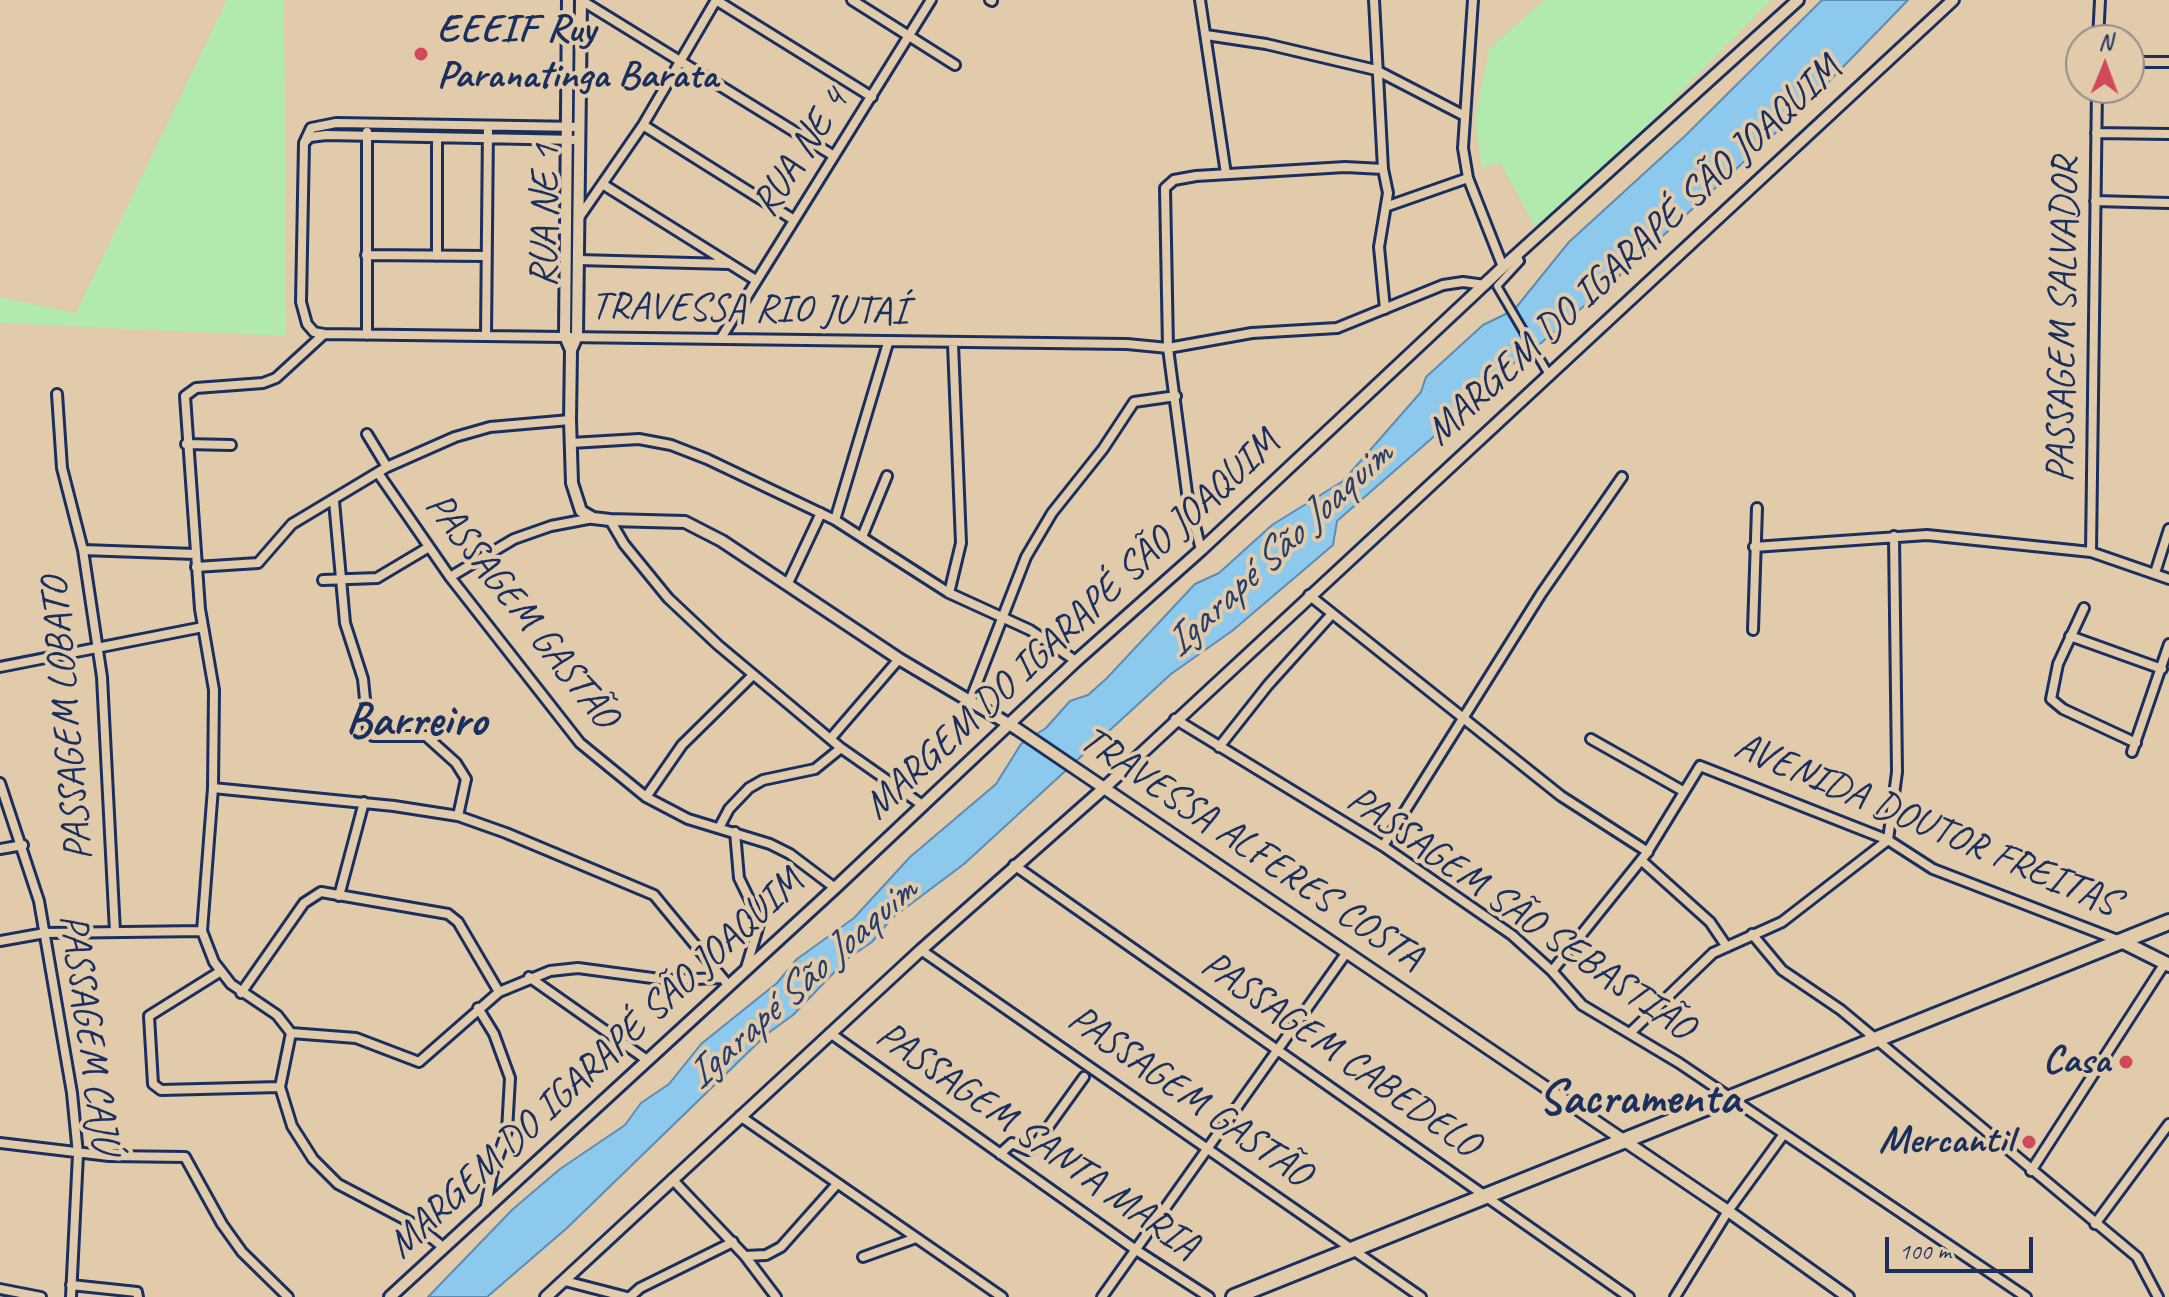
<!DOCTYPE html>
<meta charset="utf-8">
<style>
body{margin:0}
#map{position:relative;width:2169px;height:1297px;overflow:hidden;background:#e1cbab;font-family:Caveat,sans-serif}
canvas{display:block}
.north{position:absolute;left:2065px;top:24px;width:80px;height:80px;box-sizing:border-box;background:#e1cbab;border:2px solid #928d8c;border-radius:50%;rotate:1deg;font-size:22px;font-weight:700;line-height:32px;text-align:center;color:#1b2f5e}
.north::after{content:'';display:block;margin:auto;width:28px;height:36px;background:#d1495b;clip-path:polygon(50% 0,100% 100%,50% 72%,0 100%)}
.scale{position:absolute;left:1885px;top:1237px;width:148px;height:36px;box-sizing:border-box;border:4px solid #1b2f5e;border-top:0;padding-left:10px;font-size:24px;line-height:28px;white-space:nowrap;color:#1b2f5e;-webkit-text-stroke:6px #e1cbab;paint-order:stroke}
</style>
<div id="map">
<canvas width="2169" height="1297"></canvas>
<div class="north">N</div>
<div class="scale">100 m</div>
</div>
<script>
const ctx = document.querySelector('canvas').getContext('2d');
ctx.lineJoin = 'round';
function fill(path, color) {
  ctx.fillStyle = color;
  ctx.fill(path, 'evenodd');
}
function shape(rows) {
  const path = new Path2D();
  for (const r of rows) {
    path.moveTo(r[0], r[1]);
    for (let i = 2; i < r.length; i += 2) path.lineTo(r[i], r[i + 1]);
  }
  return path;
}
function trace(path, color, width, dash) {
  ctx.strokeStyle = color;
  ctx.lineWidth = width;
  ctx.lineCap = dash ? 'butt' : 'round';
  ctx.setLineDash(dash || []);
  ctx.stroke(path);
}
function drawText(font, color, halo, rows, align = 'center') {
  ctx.font = font + ' Caveat,sans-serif';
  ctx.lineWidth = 8;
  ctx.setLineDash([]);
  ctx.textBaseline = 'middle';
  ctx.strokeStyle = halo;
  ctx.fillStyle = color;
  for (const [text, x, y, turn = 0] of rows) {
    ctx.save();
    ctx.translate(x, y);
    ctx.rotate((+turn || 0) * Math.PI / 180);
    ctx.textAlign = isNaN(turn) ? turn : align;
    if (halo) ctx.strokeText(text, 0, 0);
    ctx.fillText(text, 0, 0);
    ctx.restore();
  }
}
const green = shape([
 [227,0,284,0,286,336,0,323,0,297,76,313],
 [1544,0,1772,0,1539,235,1501,163,1482,168,1475,120,1489,49]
]);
const water = shape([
 [1822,0,1908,0,1806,105,1619,276,1541,343,1473,393,1454,419,1337,521,1333,545,1232,631,1171,674,964,864,892,918,872,942,847,959,793,1015,767,1034,567,1228,487,1297,428,1297,513,1209,560,1169,625,1125,641,1103,669,1084,701,1044,777,983,797,959,854,918,910,857,996,784,1021,744,1046,728,1070,701,1088,695,1106,679,1195,584,1219,573,1272,525,1343,481,1421,392,1426,377,1483,325,1514,310,1569,242,1685,136,1822,0]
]);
const pedestrian = shape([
 [1517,255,1520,261,1497,286,1548,373]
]);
const minor = shape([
 [581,0,834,156],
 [716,0,872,97],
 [852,0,955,65],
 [990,0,992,1],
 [1200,0,1226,174],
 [1374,0,1383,169,1388,193,1379,247,1385,309],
 [1473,0,1463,148,1468,178,1503,267],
 [1206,35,1266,44,1376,70,1463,115],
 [2098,40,2100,0],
 [2129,62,2169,62],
 [643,125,794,220],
 [579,127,336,123,311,128,304,143,301,302,307,324,314,332,324,334,1127,344,1168,348,1252,333,1337,328,1443,285,1463,282,1485,285],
 [2096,133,2169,134],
 [437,137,437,256],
 [305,142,310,137,326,135,578,140],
 [604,185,754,279],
 [2095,201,2169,203],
 [1388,206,1468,178],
 [578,219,643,125,716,0],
 [366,255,486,256],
 [578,260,729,264],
 [324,334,276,378,263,383,196,388,185,396,200,609,214,690,213,788,202,931,214,962,231,984,277,1015,291,1033,280,1087,292,1126,313,1159,338,1184,414,1224,443,1247],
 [367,335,367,132],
 [486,336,488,126],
 [721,338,931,0],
 [57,394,62,468,83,550,195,554],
 [367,434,387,467],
 [571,443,639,439,671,445,707,459,835,520,949,593,1030,630,1076,661],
 [186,444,231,445],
 [378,473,450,577,580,743,646,797,688,819,770,844,790,854,835,888],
 [334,501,345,623,363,679,368,730,373,736,426,736,456,763,466,779,458,816],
 [610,520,624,544,668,598,718,645,841,748,921,804],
 [835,520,888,343],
 [862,537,887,476],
 [1754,547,1927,535,2091,552,2169,579],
 [83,550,102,677,115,932],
 [1201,550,1187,493,1168,348,1165,188,1174,180,1196,176,1345,167,1383,169],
 [2091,552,2097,88],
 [196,567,258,563,292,524,387,467,455,437,490,427,570,420],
 [2155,573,2169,529],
 [450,577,514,539,551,526,593,518],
 [323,580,377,578,429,547],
 [788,583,821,513],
 [949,593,961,543,953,344],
 [1309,595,1561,796,1648,852],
 [2084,608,2058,664,2051,699,2063,709,2136,743],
 [1753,630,1757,508],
 [2070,636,2162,669],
 [0,667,203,627],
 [970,701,1026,557,1052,513,1103,449,1134,402,1176,396],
 [1175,719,1383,846,1512,935,1552,971,1582,1005,1679,1063,2026,1297],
 [831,738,899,659],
 [1591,739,1683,791],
 [1219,747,1268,685,1332,614],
 [2132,752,2169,644],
 [0,783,39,901,72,1093,78,1154,71,1297],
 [213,788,394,806,458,816,506,833,654,895,729,986],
 [646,797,682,745,752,676],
 [719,828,729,809,749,788,763,780,815,769,841,748],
 [735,832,739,878,760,921,746,968],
 [1383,846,1541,594,1622,477],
 [0,849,23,845],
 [1641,860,1710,922,1727,947],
 [1014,865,1629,1297],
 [339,896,364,802],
 [1752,934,1782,970,1841,1010,2137,1257,2158,1297],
 [0,941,45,933,202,931],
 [921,950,1421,1297],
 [221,971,149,1016,153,1084,161,1090,280,1087],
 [1552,971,1646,854,1700,766,1888,840,1933,869,2120,941],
 [529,977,647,1060],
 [241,993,304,903,321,892,448,914,458,922,499,992],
 [478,1008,494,1034,510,1078,507,1131,492,1174,485,1211],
 [1631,1032,1713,953,1782,922,1888,840,1897,772,1894,536],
 [291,1033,356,1038,419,1062,499,992,550,971,578,968,667,980,722,978],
 [830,1033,1136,1250,1209,1297],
 [740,1116,1002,1297],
 [0,1143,109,1156,185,1157,222,1224,242,1252,288,1297],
 [1000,1154,1012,1143,1028,1150,1033,1148,1084,1077],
 [2031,1171,2165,963],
 [672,1179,745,1256,776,1297],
 [2095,1224,2169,1124],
 [745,1256,766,1255,781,1247,837,1184],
 [863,1257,916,1238],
 [565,1281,627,1297],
 [71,1285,137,1292,138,1297],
 [0,1289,41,1297],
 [630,1297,640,1288,733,1242],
 [1102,1297,1347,952],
 [1675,1297,1728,1211,1784,1134]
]);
const tertiary = shape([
 [568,0,565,336,571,350],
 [581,0,577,336,571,350,570,420,572,483,581,511,593,518,610,520,685,522,722,541,899,659,1017,729,1728,1211,1848,1297],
 [390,1297,835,888,1076,661,1201,550,1503,267,1798,0],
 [546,1297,921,950,1103,789,1953,0]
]);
const secondary = shape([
 [2121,941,2169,965]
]);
const primary = shape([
 [1234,1297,2169,922]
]);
const markers = [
 [421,54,8,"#d1495b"],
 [2126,1062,8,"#d1495b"],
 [2029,1142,8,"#d1495b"]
];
const poiNames = [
 ["EEEIF Ruy",437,31,"left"],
 ["Paranatinga Barata",437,77,"left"],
 ["Casa",2110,1062],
 ["Mercantil",2013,1142]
];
const streetNames = [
 ["RUA NE 4",801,153,-57],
 ["RUA NE 1",546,216,-89],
 ["MARGEM DO IGARAPÉ SÃO JOAQUIM",1634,251,-43],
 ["TRAVESSA RIO JUTAÍ",749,310,1],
 ["PASSAGEM SALVADOR",2064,320,-89],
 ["PASSAGEM GASTÃO",521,611,52],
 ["MARGEM DO IGARAPÉ SÃO JOAQUIM",1072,625,-43],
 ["PASSAGEM LOBATO",68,719,-95],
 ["AVENIDA DOUTOR FREITAS",1926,825,23],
 ["TRAVESSA ALFERES COSTA",1251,849,34],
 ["PASSAGEM SÃO SEBASTIÃO",1520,914,35],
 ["PASSAGEM CAJÚ",88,1033,82],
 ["PASSAGEM CABEDELO",1340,1055,35],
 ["MARGEM DO IGARAPÉ SÃO JOAQUIM",596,1064,-43],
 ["PASSAGEM GASTÃO",1189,1097,35],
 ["PASSAGEM SANTA MARIA",1037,1141,35]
];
const waterNames = [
 ["Igarapé São Joaquim",1279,550,-43],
 ["Igarapé São Joaquim",802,984,-42]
];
const districtNames = [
 ["Barreiro",416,722],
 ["Sacramenta",1639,1100]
];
fill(green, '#b2eaad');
fill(water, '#8cc9ec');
trace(water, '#5f8bb3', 2);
trace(pedestrian, '#1b2f5e', 12);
trace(minor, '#1b2f5e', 14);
trace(tertiary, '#1b2f5e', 16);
trace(secondary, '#1b2f5e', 18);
trace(primary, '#1b2f5e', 20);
trace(pedestrian, '#e1cbab', 6);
trace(minor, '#e1cbab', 8);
trace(tertiary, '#e1cbab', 10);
trace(secondary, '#e1cbab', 12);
trace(primary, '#e1cbab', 14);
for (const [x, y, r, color] of markers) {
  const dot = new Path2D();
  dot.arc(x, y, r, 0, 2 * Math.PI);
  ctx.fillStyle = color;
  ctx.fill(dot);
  trace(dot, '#e1cbab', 3);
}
drawText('bold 40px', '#1b2f5e', '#e1cbab', poiNames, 'right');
drawText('40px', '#1b2f5e', '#e1cbab', streetNames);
drawText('italic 42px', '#263e6c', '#e1cbab', waterNames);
drawText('bold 48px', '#1b2f5e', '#e1cbab', districtNames);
</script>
